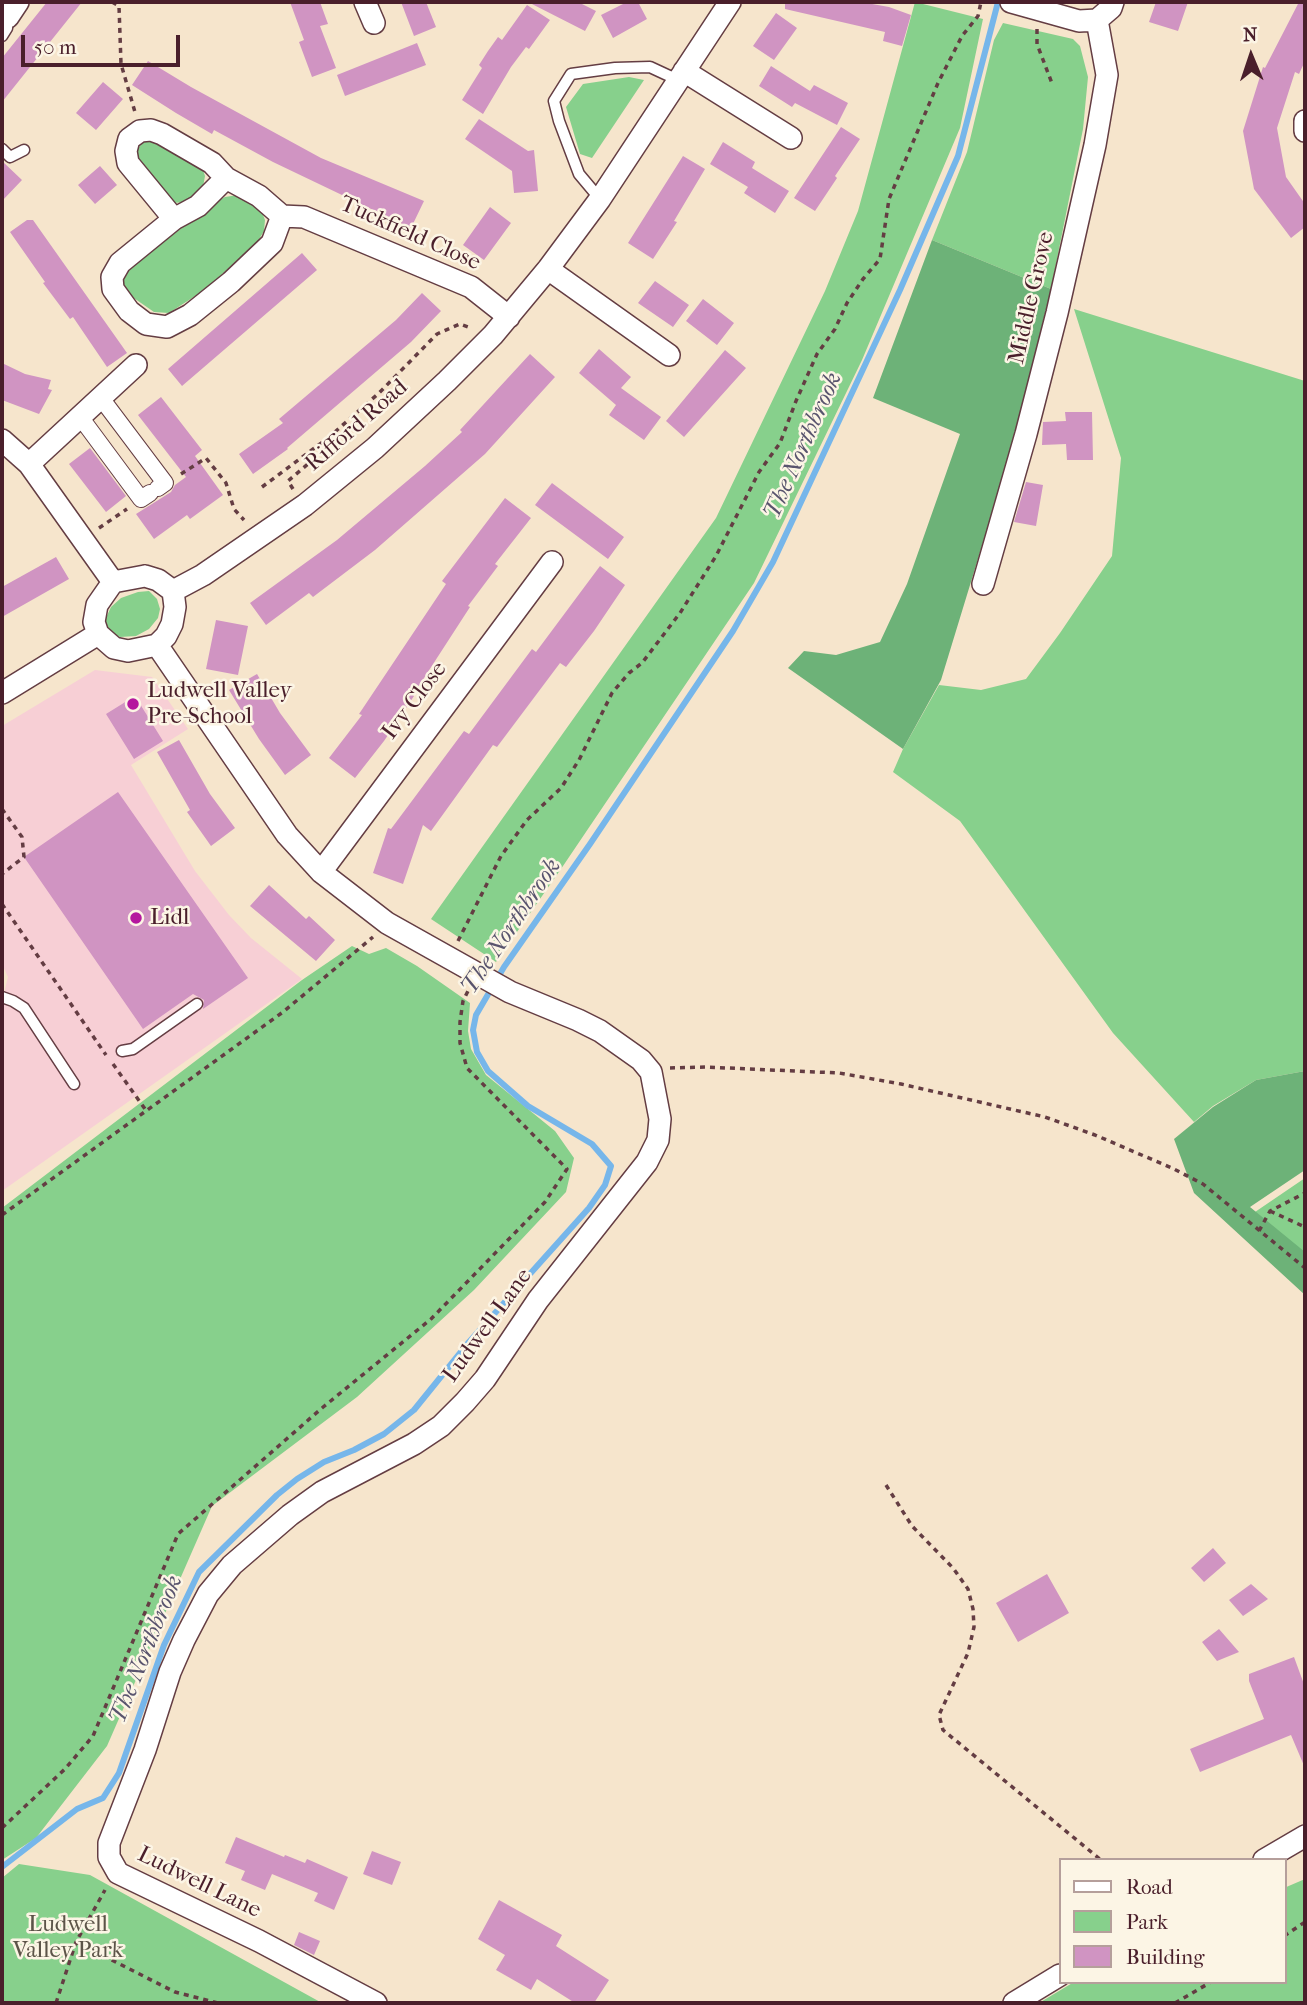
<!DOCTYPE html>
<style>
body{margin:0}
#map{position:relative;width:1307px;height:2005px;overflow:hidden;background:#f6e5cc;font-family:"IM FELL French Canon",serif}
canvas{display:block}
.frame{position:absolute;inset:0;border:4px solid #4a1f2b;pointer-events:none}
.legend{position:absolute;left:1059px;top:1858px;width:228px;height:126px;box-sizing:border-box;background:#fcf5e5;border:2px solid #b59f9b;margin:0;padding:9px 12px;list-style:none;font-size:21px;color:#4a1f2b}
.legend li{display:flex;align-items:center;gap:14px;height:35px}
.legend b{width:35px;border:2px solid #b59f9b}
.north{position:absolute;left:1216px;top:21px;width:70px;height:70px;-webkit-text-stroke:5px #fcf5e5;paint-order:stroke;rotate:358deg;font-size:19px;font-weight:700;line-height:28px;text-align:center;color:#4a1f2b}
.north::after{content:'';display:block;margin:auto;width:24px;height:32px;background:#4a1f2b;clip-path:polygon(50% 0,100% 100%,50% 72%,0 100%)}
.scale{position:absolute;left:21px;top:35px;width:159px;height:32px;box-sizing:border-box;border:4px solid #4a1f2b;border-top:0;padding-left:9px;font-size:21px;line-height:24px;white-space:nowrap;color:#4a1f2b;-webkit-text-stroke:5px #fcf5e5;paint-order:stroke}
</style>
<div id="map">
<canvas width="1307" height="2005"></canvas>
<div class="frame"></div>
<ul class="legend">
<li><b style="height:9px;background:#fff"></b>Road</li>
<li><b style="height:19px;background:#87d08c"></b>Park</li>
<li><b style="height:19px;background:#d094c2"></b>Building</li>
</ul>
<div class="north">N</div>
<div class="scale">50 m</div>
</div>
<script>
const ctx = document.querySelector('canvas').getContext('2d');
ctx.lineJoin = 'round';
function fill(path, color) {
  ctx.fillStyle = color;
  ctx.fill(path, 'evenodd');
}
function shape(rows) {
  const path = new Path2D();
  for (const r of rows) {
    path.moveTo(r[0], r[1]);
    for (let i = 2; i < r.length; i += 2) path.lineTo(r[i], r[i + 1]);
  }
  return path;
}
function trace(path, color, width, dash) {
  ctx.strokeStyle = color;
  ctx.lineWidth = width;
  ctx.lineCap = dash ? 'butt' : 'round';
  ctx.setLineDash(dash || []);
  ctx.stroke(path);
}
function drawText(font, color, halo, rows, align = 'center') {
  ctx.font = font + ' "IM FELL French Canon",serif';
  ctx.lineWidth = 5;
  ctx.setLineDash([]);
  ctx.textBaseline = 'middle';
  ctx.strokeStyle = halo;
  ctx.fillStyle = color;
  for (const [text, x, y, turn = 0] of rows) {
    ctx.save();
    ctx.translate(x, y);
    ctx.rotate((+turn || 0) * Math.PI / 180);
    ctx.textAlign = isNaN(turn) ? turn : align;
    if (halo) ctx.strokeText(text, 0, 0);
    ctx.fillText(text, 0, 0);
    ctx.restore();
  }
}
const built = shape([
 [95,670,152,677,188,729,131,765,195,871,229,915,251,938,302,979,2,1191,2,1001,8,977,2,964,2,726]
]);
const green = shape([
 [915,2,983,19,960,128,862,360,754,583,563,866,496,962,431,919,716,518,825,291,858,211],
 [1003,23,1073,39,1080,46,1088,77,1083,129,1051,289,932,240,967,152,994,40],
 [629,77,644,80,592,158,580,154,566,107,583,84],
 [155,139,201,164,205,176,203,187,198,195,186,202,173,203,141,170,135,152,144,141],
 [238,195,260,207,265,220,264,231,258,241,206,289,169,313,154,312,128,294,121,281,125,271,213,204,225,197],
 [1074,309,1305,381,1305,1071,1256,1080,1213,1106,1194,1122,1113,1033,960,821,893,772,903,749,939,685,981,690,1026,679,1060,633,1112,556,1121,458],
 [149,591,157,599,160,609,158,618,149,629,136,636,120,637,109,632,105,620,111,607,121,598,138,592],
 [352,946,369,954,386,948,417,966,470,1003,468,1031,471,1049,486,1075,555,1131,574,1158,566,1192,474,1290,357,1397,212,1506,107,1746,36,1838,2,1860,2,1208,302,980],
 [1305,1178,1305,1256,1255,1212],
 [19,1864,90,1875,322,2003,2,2003,2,1878],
 [1305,1879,1305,2003,1039,2003,1074,1982,1284,1982,1284,1888]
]);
const forest = shape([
 [932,240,1051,289,1010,454,941,680,903,749,788,668,804,651,836,655,880,642,907,584,960,434,873,398],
 [1305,1071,1305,1170,1250,1207,1305,1252,1305,1295,1194,1193,1174,1139,1213,1107,1256,1080]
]);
const stream = shape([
 [2,1867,77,1809,103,1798,119,1773,164,1645,199,1572,277,1495,297,1479,324,1462,354,1450,384,1434,414,1410,469,1342,589,1208,605,1185,611,1166,592,1144,528,1106,488,1071,477,1052,473,1030,476,1015,504,967,590,844,733,631,773,562,900,290,958,156,998,2]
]);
const building = shape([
 [47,2,82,2,2,102,2,58],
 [290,2,320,2,328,24,320,26,336,68,312,77,299,42,304,40],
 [401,2,426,2,436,27,414,36],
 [528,2,578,2,596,11,585,31],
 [627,2,638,2,647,19,613,38,601,15],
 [785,2,861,2,889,7,911,15,902,46,883,41,885,32,785,9],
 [1156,2,1188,2,1178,31,1149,22],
 [1299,2,1305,2,1305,61,1299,74,1295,72,1277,128,1286,177,1305,204,1305,227,1291,238,1254,189,1243,131,1263,67,1265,68],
 [527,5,550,20,529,49,526,47,511,67,483,114,462,100,482,68,479,65,488,51,498,37,502,40],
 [776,13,797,28,774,60,753,46],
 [417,43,426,65,345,96,337,75],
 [148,61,191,87,321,158,424,201,411,228,273,162,214,130,212,134,176,113,132,85],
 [771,66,810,91,814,85,848,103,837,125,795,103,792,107,759,86],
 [103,82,123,99,96,130,76,113],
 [479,119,528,151,534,150,538,191,514,193,512,171,465,139],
 [841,127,860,139,835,176,837,178,815,211,794,198],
 [723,142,755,162,752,168,789,191,775,213,744,193,748,187,710,164],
 [683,156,705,169,674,221,677,222,653,259,628,243],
 [2,161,22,180,2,201],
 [100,166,117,185,95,204,78,185],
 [490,207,511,223,484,260,463,245],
 [27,220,33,220,127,353,107,367,73,317,70,319,43,283,45,282,10,232],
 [302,253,317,270,182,386,168,369],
 [655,281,689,305,673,327,638,303],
 [422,293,441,311,411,342,287,448,288,449,253,474,239,454,283,423,279,419,396,320],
 [703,299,734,323,717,345,686,321],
 [599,349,631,377,621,388,661,417,644,440,609,415,616,405,579,373],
 [725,350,746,368,684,437,666,421],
 [530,354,555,377,485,454,375,550,313,597,309,593,266,625,250,603,337,540,425,466,462,432,460,430],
 [2,363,25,374,51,380,48,389,52,390,39,414,2,400],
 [161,397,202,450,195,456,223,495,190,519,187,515,154,539,136,514,171,492,175,485,186,477,138,415],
 [1065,412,1092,412,1093,460,1067,460,1066,444,1042,445,1043,422,1066,421],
 [90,448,126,496,106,512,69,464],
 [1026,482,1043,485,1036,526,1014,522],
 [552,483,624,537,608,559,535,505],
 [505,498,531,518,495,564,498,566,468,606,470,607,413,695,414,696,384,741,355,778,329,758,362,715,359,714,446,584,442,581],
 [56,557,69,579,2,617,2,587],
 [600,566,625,585,594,631,566,667,560,663,497,747,493,745,431,831,423,825,403,884,373,873,388,828,391,829,464,731,469,734,532,649,536,652],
 [216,620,248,626,238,675,206,669],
 [257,674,280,713,311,755,285,775,259,739,229,690],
 [135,696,163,741,134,759,106,714],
 [179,740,210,794,235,828,211,846,187,812,190,810,157,752],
 [118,792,248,978,203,1009,204,1000,193,994,143,1029,24,857],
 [269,885,306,919,309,916,335,940,316,961,250,906],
 [1213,1548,1226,1563,1204,1582,1191,1568],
 [1047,1574,1069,1613,1018,1642,996,1603],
 [1251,1584,1268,1599,1243,1616,1229,1600],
 [1219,1629,1239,1652,1217,1661,1202,1642],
 [1294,1657,1305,1687,1305,1768,1291,1735,1200,1772,1190,1749,1264,1719,1249,1681,1249,1674],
 [236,1837,284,1857,285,1855,305,1863,307,1859,348,1877,334,1910,314,1901,318,1893,272,1874,265,1890,241,1880,245,1871,225,1863],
 [372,1851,401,1862,392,1885,363,1874],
 [499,1900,562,1935,556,1946,609,1980,594,2003,575,2003,537,1979,531,1990,496,1970,505,1955,478,1939],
 [299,1932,320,1941,314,1955,294,1945]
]);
const path = shape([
 [112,2,119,6,121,64,135,112],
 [1037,29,1037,44,1053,86],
 [181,474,206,458,226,483,234,509,244,520],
 [262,487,328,438],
 [293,489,288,481,328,447,328,438,379,393,437,334,460,324,471,328],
 [99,528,127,509],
 [2,809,22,837,24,857,2,874],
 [2,904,106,1055],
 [458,941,501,856,527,820,561,788,579,760,612,693,629,673,642,663,680,613,716,556,759,472,780,443,796,401,817,354,835,329,847,303,863,279,880,259,889,199,938,83,962,36,978,16,981,2],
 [113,1064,145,1109],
 [670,1068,705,1067,839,1073,901,1084,1045,1117,1095,1135,1172,1168,1203,1184,1305,1268],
 [1270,1211,1305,1227],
 [2,1215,283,1012,373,937],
 [1259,1231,1270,1211,1305,1193],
 [886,1485,912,1526,953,1568,968,1589,973,1609,974,1627,968,1653,939,1715,943,1730,1101,1860],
 [2,1828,65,1769,93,1736,178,1534,322,1408,431,1319,545,1202,567,1169,467,1068,460,1043,460,1022,463,1001,468,991],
 [1284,1936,1305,1922],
 [76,1942,175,1992,218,2003],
 [56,2003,76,1942,105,1890],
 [1175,2003,1211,1982]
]);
const service = shape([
 [2,36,7,28,8,17],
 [2,149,10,157,24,150],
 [600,199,579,174,559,121,554,101,571,74,615,68,650,67,678,80],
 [2,997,13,1001,24,1008,74,1084],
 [122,1051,133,1049,197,1004]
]);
const pedestrian = shape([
 [101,398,165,483,158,488],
 [81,418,141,499,150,493]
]);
const minor = shape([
 [365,2,374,23],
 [1011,2,1079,21,1097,20,1111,8,1113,2],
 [8,17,18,2],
 [684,71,791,138],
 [1305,121,1305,131],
 [282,216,304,217,471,287,509,317],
 [174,219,128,163,126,151,129,139,140,131,151,130,162,134,212,163,226,178,259,196,282,216,272,243,231,282,190,315,167,327,146,324,129,311,113,289,112,277,120,263,174,219,198,206,226,178],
 [548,269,669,355],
 [2,440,29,464,113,582],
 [29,464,136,365],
 [145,576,158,580,173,591,175,607,172,624,166,636,157,645,128,651,114,648,98,634,94,622,97,605,113,582,145,576],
 [983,584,1026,434,1057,313,1095,145,1107,75,1097,20],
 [173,591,203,575,305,505,375,448,447,381,493,335,548,269,600,199,730,2],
 [157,645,287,835,321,872,387,923,510,992,578,1020,600,1031,641,1060,651,1072,660,1119,658,1140,647,1162,538,1300,485,1379,465,1402,441,1426,414,1444,322,1492,290,1515,232,1565,208,1594,184,1640,170,1672,145,1750,109,1843,109,1857,118,1873,259,1941,376,2003],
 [2,693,98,634],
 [321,872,552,562],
 [1264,1860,1305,1836],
 [1014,2003,1060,1975]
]);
const markers = [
 [133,704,7,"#b5179e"],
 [136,918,7,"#b5179e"]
];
const streetNames = [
 ["Tuckfield Close",410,234,24],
 ["Middle Grove",1032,298,-77],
 ["Rifford Road",357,426,-41],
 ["Ivy Close",415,701,-53],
 ["Ludwell Lane",488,1326,-54],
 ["Ludwell Lane",199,1883,26]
];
const poiNames = [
 ["Ludwell Valley",147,691],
 ["Pre-School",147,717],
 ["Lidl",150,918]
];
const parkNames = [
 ["Ludwell",68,1925],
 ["Valley Park",68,1951]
];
const waterNames = [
 ["The Northbrook",804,446,-66],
 ["The Northbrook",512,927,-56],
 ["The Northbrook",147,1650,-68]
];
fill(built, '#f7cfd5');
fill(green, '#87d08c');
fill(forest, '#6db278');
trace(stream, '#76b6ea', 6);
fill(building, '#d094c2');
trace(service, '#643d43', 13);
trace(pedestrian, '#643d43', 18);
trace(minor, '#643d43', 24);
trace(path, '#643d43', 3.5, [5, 5]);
trace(service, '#fff', 10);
trace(pedestrian, '#fff', 16);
trace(minor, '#fff', 21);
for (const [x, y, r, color] of markers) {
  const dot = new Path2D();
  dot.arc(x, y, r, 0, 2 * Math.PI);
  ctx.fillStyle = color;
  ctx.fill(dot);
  trace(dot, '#fcf5e5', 2.5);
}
drawText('23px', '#4a1f2b', '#fcf5e5', streetNames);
drawText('23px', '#4a1f2b', '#fcf5e5', poiNames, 'left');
drawText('23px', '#5c5448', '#fcf5e5', parkNames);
drawText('italic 24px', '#59546e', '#fcf5e5', waterNames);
</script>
